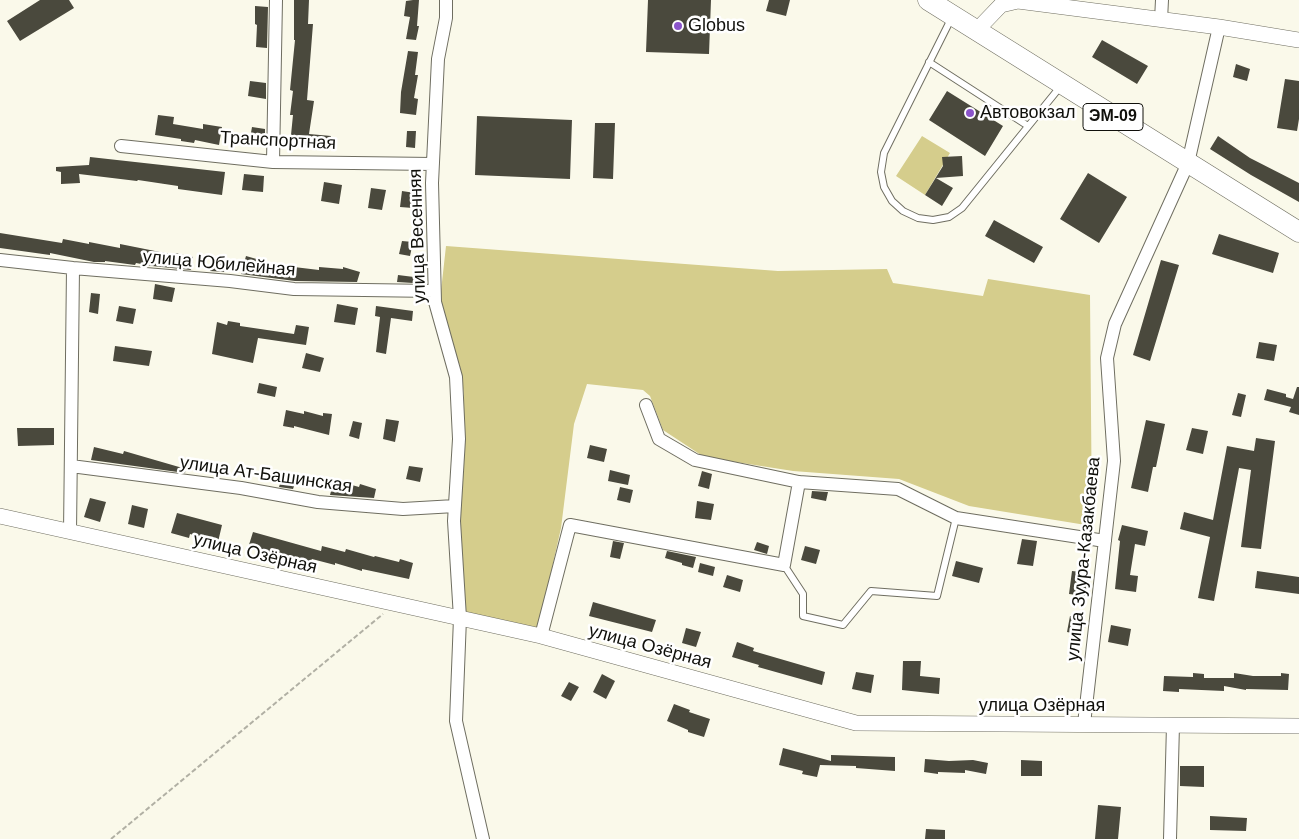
<!DOCTYPE html>
<meta charset="utf-8">
<style>
body{margin:0}
canvas{display:block;background:#faf9ea}
</style>
<canvas width="1299" height="839"></canvas>
<script>
const ctx = document.querySelector('canvas').getContext('2d');
ctx.lineJoin = 'round';
function fill(path, color) {
  ctx.fillStyle = color;
  ctx.fill(path, 'evenodd');
}
function shape(rows) {
  const path = new Path2D();
  for (const r of rows) {
    path.moveTo(r[0], r[1]);
    for (let i = 2; i < r.length; i += 2) path.lineTo(r[i], r[i + 1]);
  }
  return path;
}
function trace(path, color, width, dash) {
  ctx.strokeStyle = color;
  ctx.lineWidth = width;
  ctx.lineCap = dash ? 'butt' : 'round';
  ctx.setLineDash(dash || []);
  ctx.stroke(path);
}
function drawText(font, color, halo, rows, align = 'center') {
  ctx.font = font + ' Arial,sans-serif';
  ctx.lineWidth = 5;
  ctx.setLineDash([]);
  ctx.textBaseline = 'middle';
  ctx.strokeStyle = halo;
  ctx.fillStyle = color;
  for (const [text, x, y, turn = 0] of rows) {
    ctx.save();
    ctx.translate(x, y);
    ctx.rotate((+turn || 0) * Math.PI / 180);
    ctx.textAlign = isNaN(turn) ? turn : align;
    if (halo) ctx.strokeText(text, 0, 0);
    ctx.fillText(text, 0, 0);
    ctx.restore();
  }
}
const green = shape([
 [922,136,950,153,925,195,896,176],
 [446,246,778,271,887,269,893,283,983,296,988,279,1090,295,1092,526,969,506,899,479,793,471,704,457,663,430,650,396,643,390,587,384,574,424,561,528,538,630,466,615,460,523,463,464,464,395,460,367,440,300]
]);
const building = shape([
 [40,0,69,0,74,8,20,41,7,21],
 [294,0,309,0,308,24,313,24,307,100,314,101,309,134,331,136,330,147,290,145,293,115,290,115,293,91,290,90,295,40,294,40],
 [413,0,419,0,417,26,419,26,416,40,406,39,410,17,404,16,406,1],
 [648,0,711,0,709,54,646,52],
 [769,0,790,0,786,16,766,11],
 [255,6,268,7,267,48,256,47,257,25,255,24],
 [1102,40,1148,66,1137,84,1092,57],
 [408,51,418,52,415,75,418,75,414,98,418,99,416,115,400,113,401,92],
 [1236,64,1250,69,1247,81,1233,77],
 [1285,79,1299,81,1299,119,1297,131,1277,128],
 [250,81,266,83,266,99,248,96],
 [947,91,1003,126,985,156,929,120],
 [158,115,174,117,173,124,203,129,203,124,222,127,219,145,195,140,194,143,181,141,181,139,155,135],
 [477,116,572,120,570,179,475,175],
 [595,123,615,123,613,179,593,178],
 [252,127,265,129,265,146,249,144],
 [407,131,416,131,415,148,406,147],
 [1218,136,1250,158,1299,183,1299,202,1251,175,1210,149],
 [962,156,963,176,936,178,953,188,942,206,925,195,943,166,942,157],
 [90,157,225,172,222,195,178,189,178,186,138,180,137,181,79,174,80,183,61,184,61,172,56,171,56,167,89,165],
 [1088,173,1127,197,1099,243,1060,219],
 [244,174,264,176,263,192,242,190],
 [324,182,342,185,339,204,321,201],
 [371,188,386,190,382,210,368,208],
 [402,191,415,193,413,208,400,207],
 [994,220,1043,247,1034,263,985,236],
 [0,233,62,243,63,239,89,244,89,242,120,248,120,244,175,255,175,253,193,257,191,270,152,266,136,263,135,265,105,261,105,262,94,262,50,253,50,255,0,248],
 [1219,234,1279,253,1273,273,1212,254],
 [402,241,413,242,410,256,399,254],
 [246,256,260,260,260,263,294,271,294,267,319,270,319,267,343,269,343,267,360,272,357,282,295,281,241,274],
 [213,257,228,260,225,272,210,271],
 [1161,260,1179,265,1150,361,1133,355],
 [398,275,414,277,413,283,397,282],
 [155,284,175,288,172,302,153,299],
 [91,293,100,294,98,314,89,312],
 [337,304,358,308,355,325,334,322],
 [119,306,136,309,133,324,116,321],
 [376,306,413,311,412,321,391,318,386,354,376,352,380,317,375,316],
 [228,321,240,323,240,326,294,334,296,325,309,327,306,345,258,338,253,363,212,354,217,322,227,325],
 [1259,342,1277,345,1274,361,1256,358],
 [115,346,152,351,149,366,113,361],
 [306,353,324,358,320,372,302,368],
 [259,383,277,387,275,397,257,393],
 [1297,387,1299,387,1299,415,1289,412,1291,407,1264,400,1267,389,1286,394,1286,397,1293,399],
 [1238,393,1246,395,1241,417,1232,415],
 [286,410,304,414,304,411,323,416,323,413,332,414,329,435,294,426,294,428,283,426],
 [386,419,399,421,395,442,383,439],
 [1146,420,1165,424,1156,467,1153,467,1148,492,1131,488],
 [353,421,362,423,359,439,349,436],
 [17,428,54,428,54,445,18,446],
 [1192,428,1208,431,1203,454,1186,450],
 [1256,438,1275,441,1261,549,1241,547,1251,470,1239,468,1214,601,1198,598,1210,537,1180,529,1184,512,1213,520,1227,446,1254,451],
 [590,445,607,449,604,462,587,458],
 [94,447,123,454,124,451,186,469,185,473,91,460],
 [409,466,423,468,420,482,406,479],
 [610,470,630,475,628,485,608,481],
 [702,471,712,474,709,489,698,486],
 [283,474,297,478,293,489,279,487],
 [334,480,359,487,360,484,376,489,374,498,330,495],
 [620,487,633,490,630,503,617,500],
 [812,491,828,492,826,501,811,498],
 [90,498,106,502,100,522,84,517],
 [697,501,714,504,711,520,695,518],
 [132,505,148,509,144,528,128,524],
 [177,513,222,525,218,542,190,534,189,538,171,533],
 [1122,525,1148,531,1145,546,1135,544,1130,575,1138,576,1136,592,1115,589,1120,541,1118,540],
 [253,532,321,551,322,546,345,552,346,549,374,557,375,556,399,562,400,559,413,563,409,579,362,569,362,571,335,563,335,565,312,559,311,562,248,548],
 [1022,539,1037,541,1033,566,1017,564],
 [613,541,624,543,620,559,610,557],
 [757,542,769,546,767,554,754,550],
 [805,546,820,550,816,564,801,560],
 [667,551,696,557,693,568,682,565,682,563,665,558],
 [956,561,983,568,979,583,952,576],
 [700,563,715,567,713,576,698,572],
 [1072,571,1089,573,1086,596,1069,594],
 [1257,571,1299,577,1299,594,1255,588],
 [727,575,743,580,740,592,723,587],
 [593,602,656,620,652,632,589,616],
 [1070,616,1084,618,1082,635,1067,632],
 [1111,625,1131,629,1128,646,1108,642],
 [686,628,701,632,696,647,682,643],
 [737,642,754,648,753,651,825,672,822,685,758,667,759,665,732,657],
 [903,661,921,661,920,676,940,678,939,694,902,690],
 [856,672,874,675,871,693,852,689],
 [1193,673,1204,674,1204,678,1234,678,1234,673,1253,676,1281,676,1281,673,1289,674,1288,690,1246,689,1246,690,1224,686,1224,691,1179,689,1179,692,1163,691,1164,676,1193,677],
 [602,674,615,681,606,699,593,692],
 [569,682,579,687,571,701,561,696],
 [674,704,690,710,689,712,710,719,704,737,688,732,688,730,667,721],
 [783,748,831,761,831,755,895,757,895,771,856,768,856,766,820,765,817,777,802,774,803,771,779,765],
 [925,759,949,761,973,760,988,763,986,774,965,770,965,773,938,772,938,774,924,772],
 [1021,760,1042,761,1042,776,1021,776],
 [1180,766,1204,766,1204,787,1180,786],
 [1098,805,1121,807,1118,839,1095,839],
 [1210,816,1247,818,1246,831,1210,830],
 [926,829,945,830,945,839,925,839]
]);
const path = shape([
 [111,839,383,614]
]);
const service = shape([
 [952,17,884,153,881,172,884,187,892,201,903,211,918,218,933,220,949,217,962,208,1060,87],
 [929,62,1028,126],
 [784,565,803,594,803,616,843,625,871,591,937,596,956,518]
]);
const minor = shape([
 [446,0,446,18,438,59,432,183,435,302,456,377,459,439,454,521,460,618,456,721,483,839],
 [1161,20,1162,0],
 [121,146,273,162,433,164],
 [273,162,276,0],
 [0,260,73,268,230,281,294,289,434,291],
 [646,405,659,439,695,460,799,482,898,489,956,518,1105,541],
 [71,466,241,488,318,502,403,509,455,506],
 [70,532,73,268],
 [541,636,570,525,784,565,799,482],
 [1084,724,1114,461,1107,358,1115,324,1188,163,1219,27],
 [1170,839,1173,725]
]);
const tertiary = shape([
 [976,31,1001,5,1018,1,1219,27,1299,40],
 [0,516,541,636,856,723,1299,726]
]);
const trunk = shape([
 [928,0,1299,232]
]);
const markers = [
 [678,26,5,"#8b54cb"],
 [970,113,5,"#8b54cb"]
];
const shields = [
 [1113,117,60]
];
const shieldNames = [
 ["ЭМ-09",1113,117]
];
const poiNames = [
 ["Globus",688,26],
 ["Автовокзал",980,113]
];
const streetNames = [
 ["Транспортная",278,141,3],
 ["улица Весенняя",418,236,-92],
 ["улица Юбилейная",219,264,5],
 ["улица Ат-Башинская",266,475,8],
 ["улица Озёрная",255,554,13],
 ["улица Зуура-Казакбаева",1084,559,-84],
 ["улица Озёрная",650,647,15],
 ["улица Озёрная",1042,706]
];
fill(green, '#d5cd8c');
fill(building, '#4a493d');
trace(service, '#6f6e61', 8);
trace(minor, '#6f6e61', 14);
trace(tertiary, '#6f6e61', 16);
trace(trunk, '#6f6e61', 21);
trace(path, '#b1b0a4', 2, [5, 2.5]);
trace(service, '#fff', 6);
trace(minor, '#fff', 12);
trace(tertiary, '#fff', 15);
trace(trunk, '#fff', 20);
for (const [x, y, r, color] of markers) {
  const dot = new Path2D();
  dot.arc(x, y, r, 0, 2 * Math.PI);
  ctx.fillStyle = color;
  ctx.fill(dot);
  trace(dot, '#fff', 2);
}
for (const [x, y, w] of shields) {
  const box = new Path2D();
  box.roundRect(x - w / 2, y - 13.5, w, 27, 4);
  ctx.fillStyle = '#fff';
  ctx.fill(box);
  trace(box, '#10100b', 1);
}
drawText('bold 16px', '#10100b', null, shieldNames);
drawText('18px', '#10100b', '#fff', poiNames, 'left');
drawText('18px', '#10100b', '#fff', streetNames);
</script>
